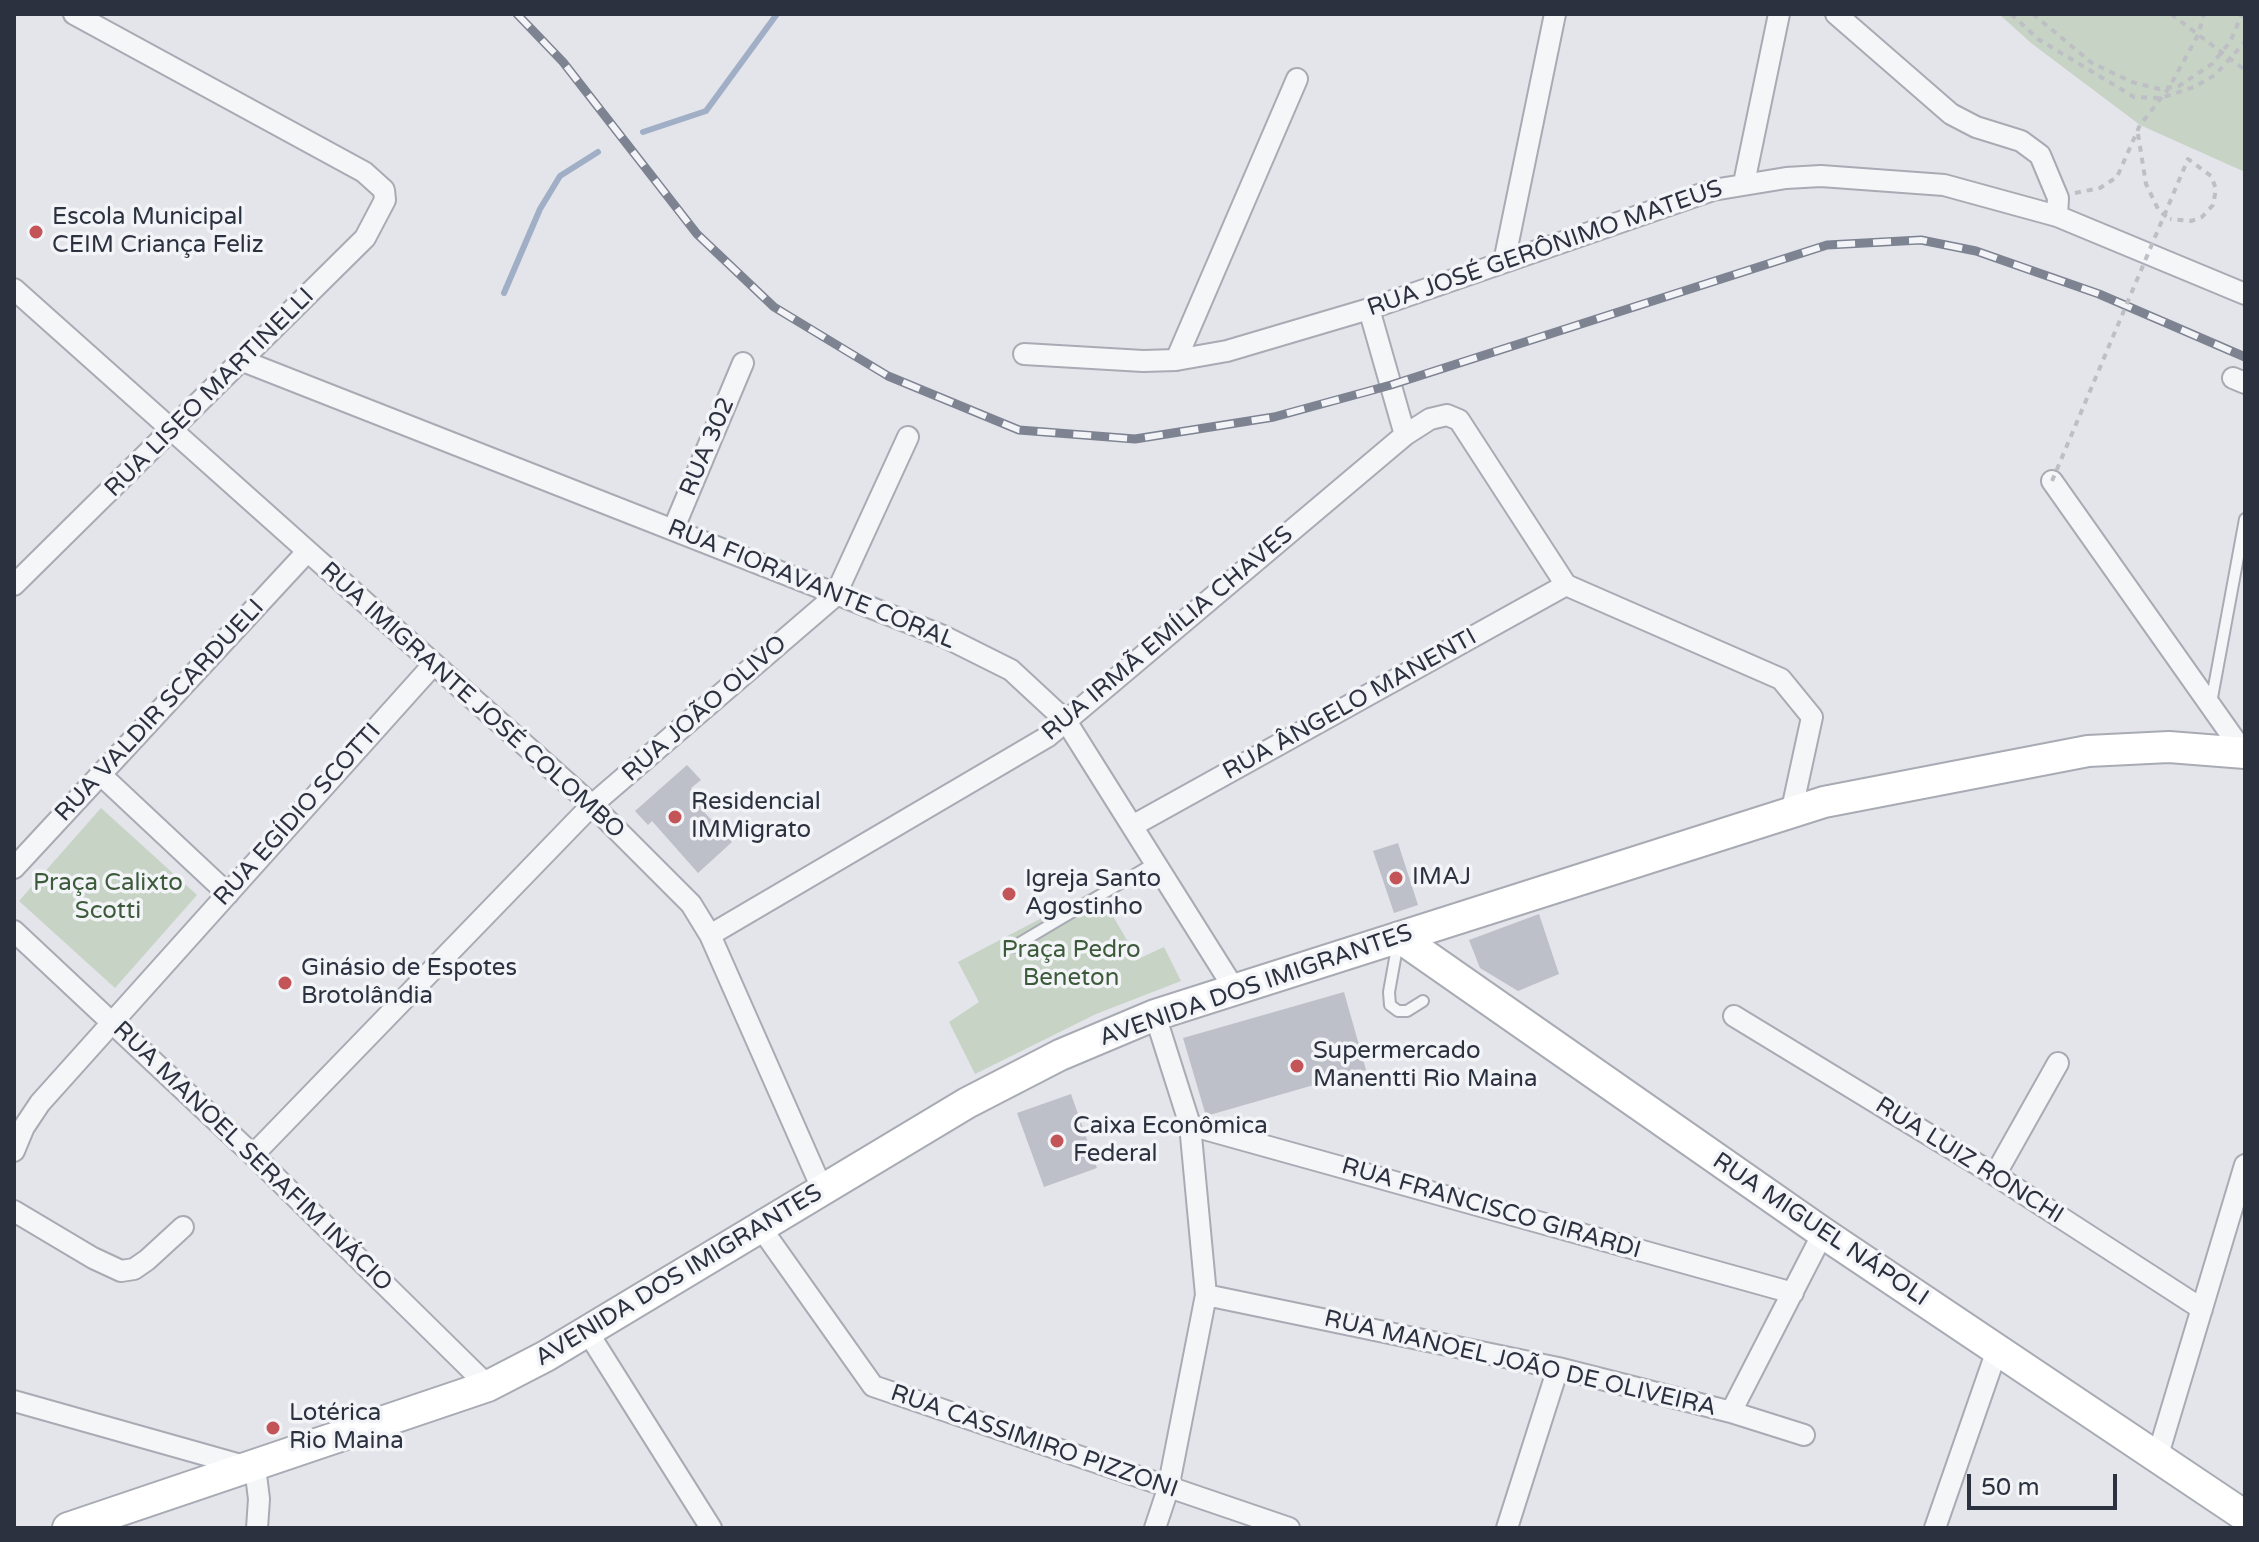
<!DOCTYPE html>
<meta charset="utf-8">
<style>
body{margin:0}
#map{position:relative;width:2259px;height:1542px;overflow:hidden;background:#e3e5ea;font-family:"Varela Round",sans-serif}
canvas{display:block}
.frame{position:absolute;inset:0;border:16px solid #2c3140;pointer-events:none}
.scale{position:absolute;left:1967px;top:1474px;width:150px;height:36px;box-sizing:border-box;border:4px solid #2c3140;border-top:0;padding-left:10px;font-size:24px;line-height:28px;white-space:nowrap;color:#2c3140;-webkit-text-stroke:6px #f2f4f7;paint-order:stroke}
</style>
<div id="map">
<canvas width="2259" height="1542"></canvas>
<div class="frame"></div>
<div class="scale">50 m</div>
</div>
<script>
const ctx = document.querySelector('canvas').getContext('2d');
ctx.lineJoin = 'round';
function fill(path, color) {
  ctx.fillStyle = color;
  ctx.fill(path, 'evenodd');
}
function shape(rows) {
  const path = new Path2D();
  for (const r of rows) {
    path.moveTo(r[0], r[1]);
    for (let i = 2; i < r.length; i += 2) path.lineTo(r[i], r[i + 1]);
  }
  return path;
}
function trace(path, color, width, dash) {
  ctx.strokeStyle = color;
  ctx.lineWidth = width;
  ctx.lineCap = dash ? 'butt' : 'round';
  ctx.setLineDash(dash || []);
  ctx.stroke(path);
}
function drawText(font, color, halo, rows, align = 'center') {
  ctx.font = font + ' "Varela Round",sans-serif';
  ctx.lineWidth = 7;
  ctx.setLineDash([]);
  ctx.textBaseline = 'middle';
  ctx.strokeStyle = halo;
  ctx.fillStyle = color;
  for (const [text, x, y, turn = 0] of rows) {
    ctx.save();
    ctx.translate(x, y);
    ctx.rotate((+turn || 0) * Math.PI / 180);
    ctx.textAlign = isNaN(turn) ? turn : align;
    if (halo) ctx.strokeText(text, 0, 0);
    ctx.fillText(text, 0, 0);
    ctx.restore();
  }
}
const green = shape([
 [1999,14,2245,14,2245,172,2140,125,2031,43],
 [101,808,197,895,115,988,19,901],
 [1097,889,1138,959,1164,947,1181,981,1096,1014,975,1074,949,1022,979,1002,958,962]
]);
const stream = shape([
 [643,132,706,111,777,14],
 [504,293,540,209,560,176,598,152]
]);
const building = shape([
 [687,765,701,780,691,788,710,809,705,813,732,842,698,873,652,821,648,825,635,811],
 [1398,843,1418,905,1394,913,1373,851],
 [1539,914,1559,974,1518,991,1480,968,1469,940],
 [1344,992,1366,1070,1206,1116,1183,1038],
 [1071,1094,1097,1168,1044,1187,1017,1113]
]);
const path = shape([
 [2011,14,2038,39,2134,97,2161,98,2194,87,2215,75,2245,42],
 [2033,14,2092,63,2132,82,2159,89,2179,86,2212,64,2230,42,2242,14],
 [2171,14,2245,70],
 [2138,134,2146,184,2159,211,2170,219],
 [2075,193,2100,188,2117,177,2140,125,2169,88,2198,35,2204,14]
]);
const lane = shape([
 [2211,703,2245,519],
 [1398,942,1389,992,1390,1005,1398,1011,1407,1011,1423,1001],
 [1013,947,1156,862]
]);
const street = shape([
 [1836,14,1951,114,1976,127,2021,141,2040,155,2058,198,2057,216],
 [1744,183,1779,14],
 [1504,262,1555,14],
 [14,289,592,805,691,904,710,935,823,1191],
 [1369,309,1405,435,1430,419,1447,415,1459,420,1566,585,1781,679,1812,717,1792,809],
 [1024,354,1143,361,1176,360,1227,351,1369,309,1713,190,1786,178,1821,176,1944,185,2057,216,2245,294],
 [1176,360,1297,79],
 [243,361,943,636,1011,670,1066,721,1235,990],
 [2233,378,2245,383],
 [2052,481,2244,753],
 [673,530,743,363],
 [14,585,365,238,385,200,384,190,364,172,74,14],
 [101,775,228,894],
 [1134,825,1566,585],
 [14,868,306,553],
 [14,931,253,1155,488,1386],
 [710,935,1047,737,1405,435],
 [1734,1016,1995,1175,2202,1309],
 [1190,1125,1793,1293],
 [14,1151,24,1127,40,1103,433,665],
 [253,1155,592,805,835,596,908,437],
 [1995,1175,2058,1063],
 [14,1211,93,1258,121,1271,134,1269,147,1260,183,1227],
 [761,1228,873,1386,1289,1528],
 [1206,1295,1558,1368,1731,1412,1823,1233],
 [587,1331,711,1528],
 [14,1401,248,1467],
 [1731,1412,1804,1435],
 [2157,1458,2245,1165],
 [255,1467,259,1499,257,1528],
 [1155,1528,1168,1489,1206,1295,1190,1125,1155,1015],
 [1507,1528,1558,1368],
 [1935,1528,1997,1350]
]);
const secondary = shape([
 [1399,937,1823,1233,2245,1516],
 [68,1528,488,1386,546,1356,967,1103,1060,1055,1155,1015,1824,802,2088,751,2169,747,2245,753]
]);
const rail = shape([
 [517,14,563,62,697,234,774,307,888,376,1019,430,1135,439,1274,417,1391,385,1827,245,1921,240,1976,251,2099,294,2245,357]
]);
const pathBridge = shape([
 [2052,481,2188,159,2211,176,2216,189,2213,205,2202,217,2191,221,2170,219]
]);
const markers = [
 [36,232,8,"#c35457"],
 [675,817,8,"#c35457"],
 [1396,878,8,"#c35457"],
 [1009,894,8,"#c35457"],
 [285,983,8,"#c35457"],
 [1297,1066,8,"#c35457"],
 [1057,1141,8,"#c35457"],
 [273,1428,8,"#c35457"]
];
const poiNames = [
 ["Escola Municipal",52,218],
 ["CEIM Criança Feliz",52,246],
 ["Residencial",691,803],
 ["IMMigrato",691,831],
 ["IMAJ",1412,878],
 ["Igreja Santo",1025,880],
 ["Agostinho",1025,908],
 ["Ginásio de Espotes",301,969],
 ["Brotolândia",301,997],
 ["Supermercado",1313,1052],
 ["Manentti Rio Maina",1313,1080],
 ["Caixa Econômica",1073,1127],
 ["Federal",1073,1155],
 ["Lotérica",289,1414],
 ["Rio Maina",289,1442]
];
const streetNames = [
 ["RUA JOSÉ GERÔNIMO MATEUS",1545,249,-19],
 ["RUA LISEO MARTINELLI",210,393,-45],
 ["RUA 302",708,447,-67],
 ["RUA FIORAVANTE CORAL",811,585,22],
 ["RUA IRMÃ EMÍLIA CHAVES",1168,634,-40],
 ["RUA IMIGRANTE JOSÉ COLOMBO",472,701,42],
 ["RUA ÂNGELO MANENTI",1350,705,-29],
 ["RUA JOÃO OLIVO",705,709,-41],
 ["RUA VALDIR SCARDUELI",160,711,-47],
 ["RUA EGÍDIO SCOTTI",298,815,-48],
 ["AVENIDA DOS IMIGRANTES",1256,986,-19],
 ["RUA MANOEL SERAFIM INÁCIO",252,1157,44],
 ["RUA LUIZ RONCHI",1969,1161,32],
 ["RUA FRANCISCO GIRARDI",1491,1209,16],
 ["RUA MIGUEL NÁPOLI",1820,1230,34],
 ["AVENIDA DOS IMIGRANTES",679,1276,-31],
 ["RUA MANOEL JOÃO DE OLIVEIRA",1520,1364,13],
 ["RUA CASSIMIRO PIZZONI",1034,1442,19]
];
const parkNames = [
 ["Praça Calixto",108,884],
 ["Scotti",108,912],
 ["Praça Pedro",1071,951],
 ["Beneton",1071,979]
];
fill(green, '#c7d3c5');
trace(stream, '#a1afc6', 6);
fill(building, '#bdc0c9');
trace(lane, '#a8abb4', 14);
trace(street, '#a8abb4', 24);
trace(secondary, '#a8abb4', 34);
trace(path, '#bdbfc4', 4, [6, 6]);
trace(lane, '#f5f6f8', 10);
trace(street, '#f5f6f8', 20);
trace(secondary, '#fff', 30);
trace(rail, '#7e8392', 9);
trace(rail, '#f2f4f7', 6, [18]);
trace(pathBridge, '#bdbfc4', 4, [6, 6]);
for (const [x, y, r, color] of markers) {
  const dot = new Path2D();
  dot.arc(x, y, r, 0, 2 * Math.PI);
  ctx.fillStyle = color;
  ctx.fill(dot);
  trace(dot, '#f2f4f7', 3);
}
drawText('24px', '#2c3140', '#f2f4f7', poiNames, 'left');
drawText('24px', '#2c3140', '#f2f4f7', streetNames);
drawText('24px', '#3d5b3b', '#f2f4f7', parkNames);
</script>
